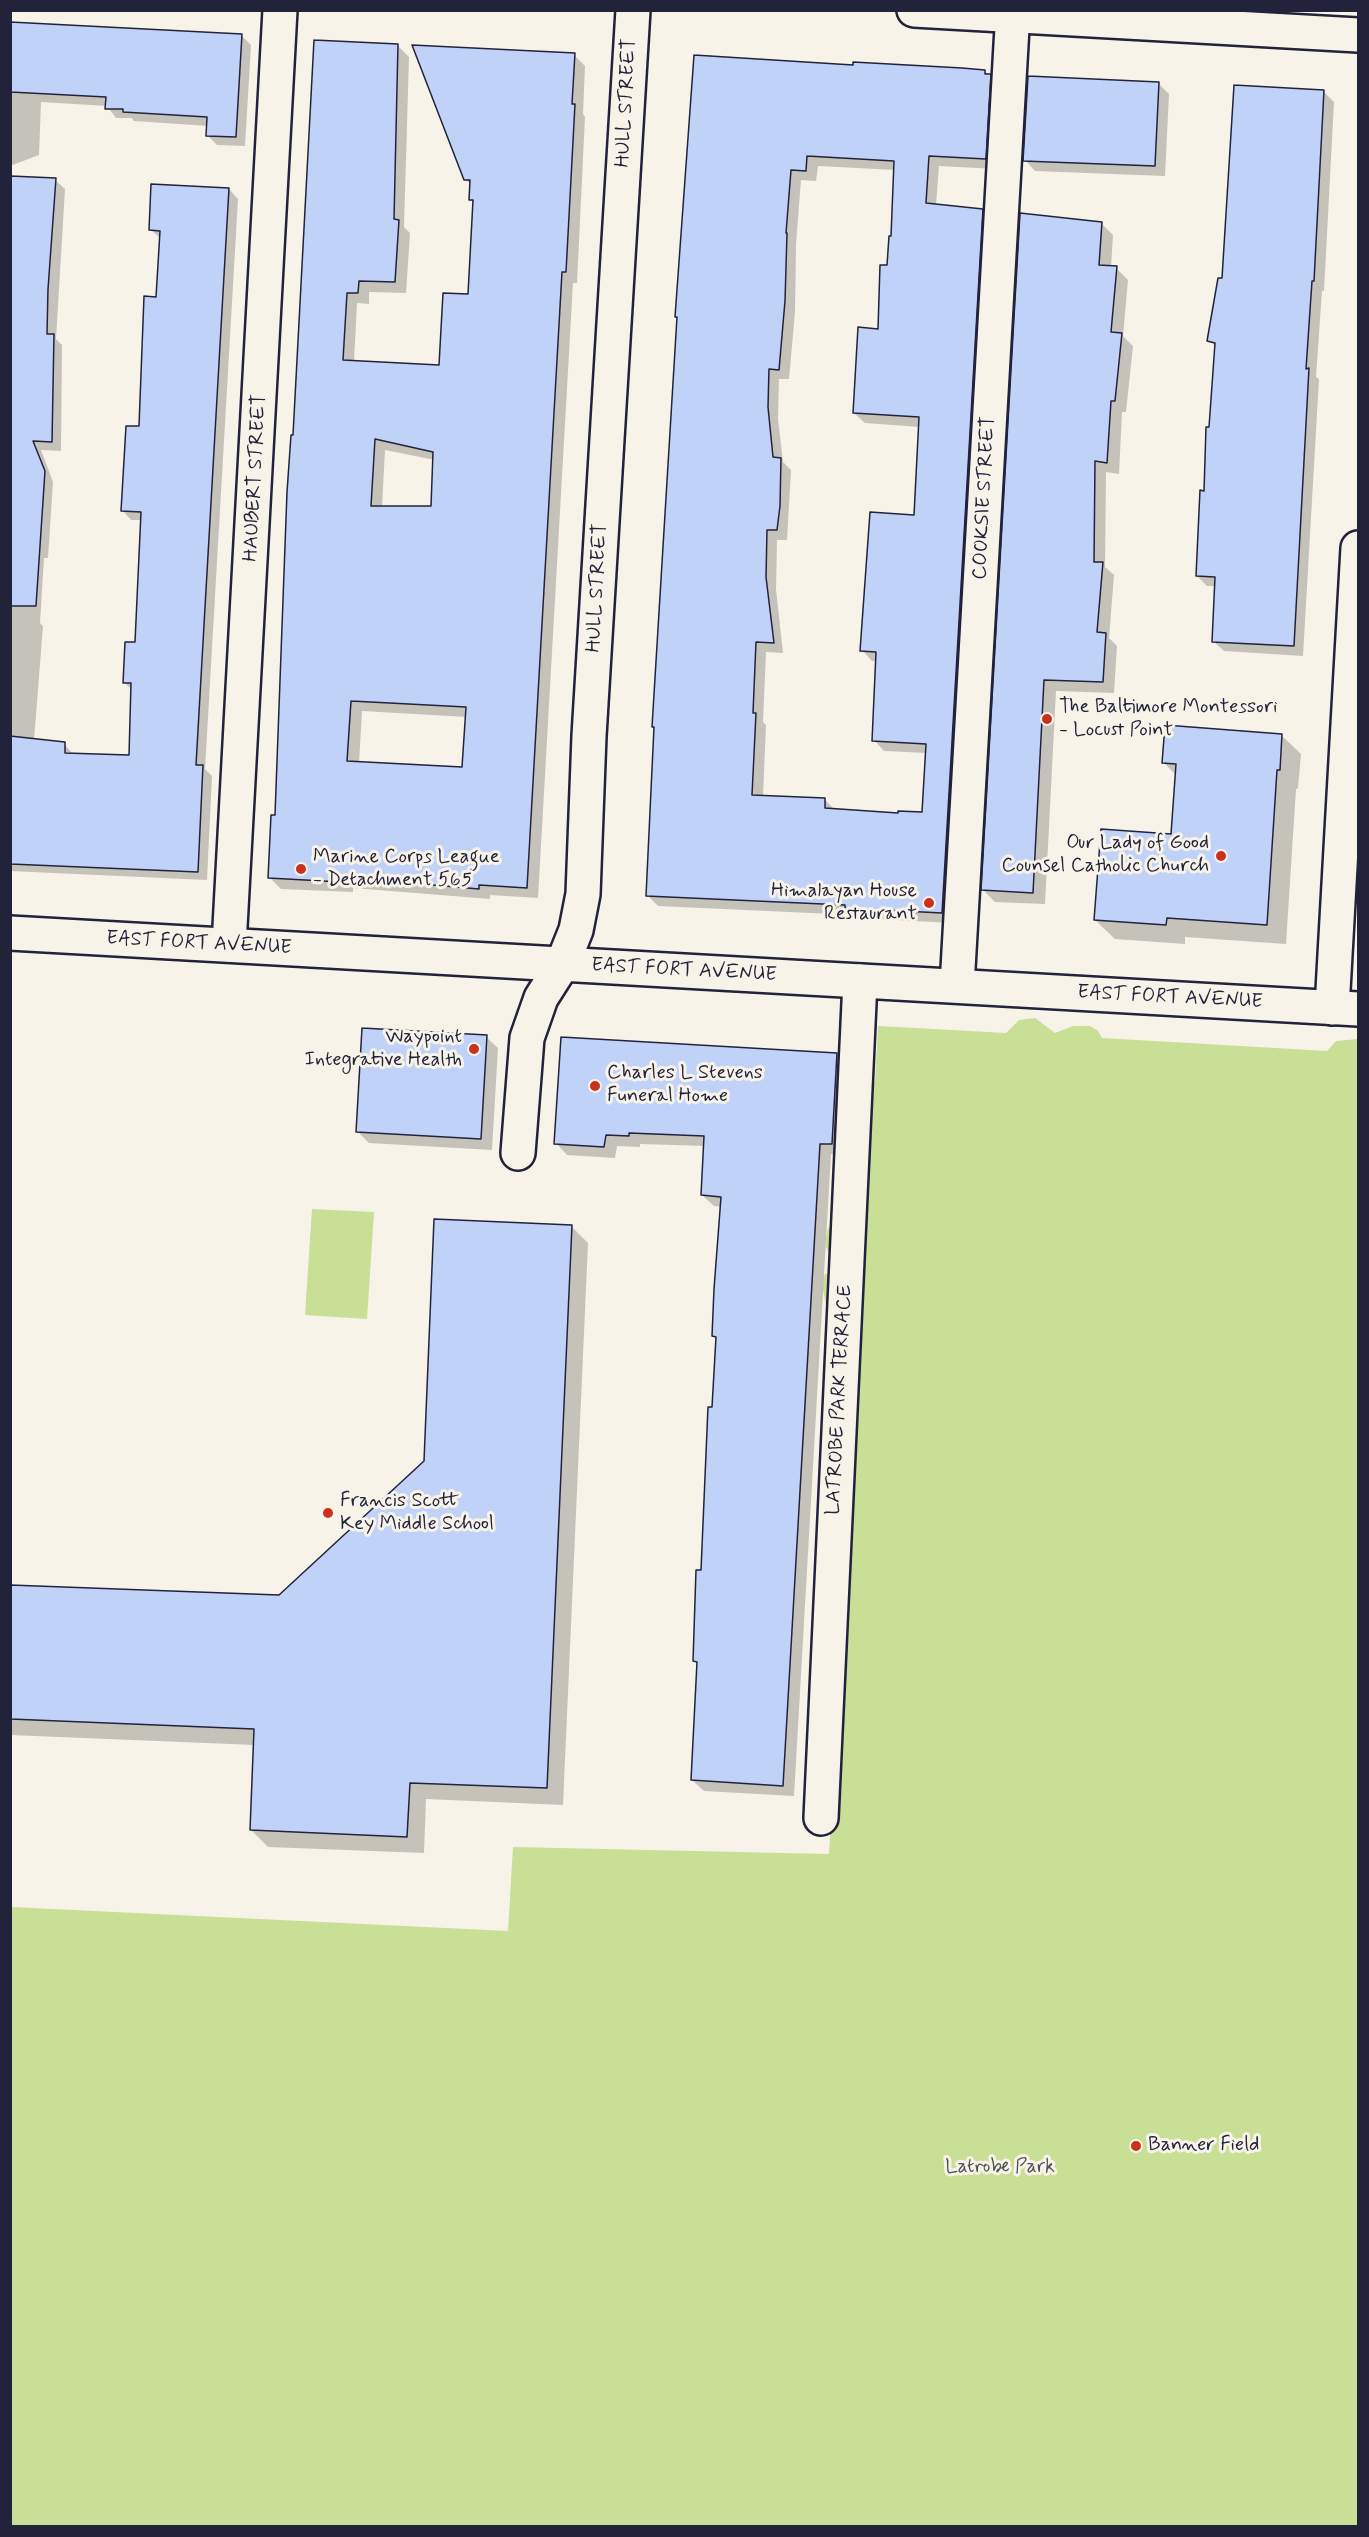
<!DOCTYPE html>
<style>
body{margin:0}
#map{position:relative;width:1369px;height:2537px;overflow:hidden;background:#f7f3e8;font-family:Mynerve,sans-serif}
canvas{display:block}
.frame{position:absolute;inset:0;border:12px solid #22223b;pointer-events:none}
</style>
<div id="map">
<canvas width="1369" height="2537"></canvas>
<div class="frame"></div>
</div>
<script>
const ctx = document.querySelector('canvas').getContext('2d');
ctx.lineJoin = 'round';
function fill(path, color) {
  ctx.fillStyle = color;
  ctx.fill(path, 'evenodd');
}
function shape(rows) {
  const path = new Path2D();
  for (const r of rows) {
    path.moveTo(r[0], r[1]);
    for (let i = 2; i < r.length; i += 2) path.lineTo(r[i], r[i + 1]);
  }
  return path;
}
function trace(path, color, width, dash) {
  ctx.strokeStyle = color;
  ctx.lineWidth = width;
  ctx.lineCap = dash ? 'butt' : 'round';
  ctx.setLineDash(dash || []);
  ctx.stroke(path);
}
function drawText(font, color, halo, rows, align = 'center') {
  ctx.font = font + ' Mynerve,sans-serif';
  ctx.lineWidth = 6;
  ctx.setLineDash([]);
  ctx.textBaseline = 'middle';
  ctx.strokeStyle = halo;
  ctx.fillStyle = color;
  for (const [text, x, y, turn = 0] of rows) {
    ctx.save();
    ctx.translate(x, y);
    ctx.rotate((+turn || 0) * Math.PI / 180);
    ctx.textAlign = isNaN(turn) ? turn : align;
    if (halo) ctx.strokeText(text, 0, 0);
    ctx.fillText(text, 0, 0);
    ctx.restore();
  }
}
const green = shape([
 [1035,1018,1055,1033,1073,1026,1090,1026,1098,1031,1102,1038,1327,1051,1336,1041,1358,1039,1358,2526,11,2526,11,1907,508,1931,513,1847,829,1854,845,1586,837,1333,827,1311,823,1290,824,1275,834,1270,833,1259,826,1247,826,1238,828,1229,870,1168,865,1086,875,1082,878,1026,1006,1033,1019,1020],
 [312,1209,374,1212,367,1319,305,1315]
]);
const shadow = shape([
 [10,23,242,36,251,45,245,146,217,145,207,135,208,126,134,121,132,118,116,118,107,106,41,102,39,155,10,166],
 [398,46,409,57,404,227,410,233,406,293,369,292,369,304,357,303,354,362,441,366,470,296,474,203,470,199,471,185,465,179,574,55,585,66,583,114,585,117,577,283,573,283,538,898,490,895,490,899,353,888,353,892,281,889,269,877,276,817,294,437],
 [385,450,435,460,432,507,382,507],
 [362,711,467,717,464,769,359,763],
 [855,66,985,71,1000,86,996,169,939,166,936,205,982,210,993,221,952,923,857,918,854,915,658,906,647,895,679,318],
 [818,166,895,170,893,238,879,331,854,413,865,423,920,427,915,516,862,650,872,661,877,661,874,740,884,751,927,753,923,814,900,815,835,810,825,800,763,797,766,725,763,722,766,652,783,653,776,589,777,540,787,540,791,470,783,462,778,419,779,379,789,379,795,312,796,244,801,180,816,181],
 [1158,83,1169,94,1165,176,1035,171,1025,160],
 [1324,92,1334,102,1324,291,1322,291,1316,377,1319,379,1303,656,1224,651,1213,641,1216,586,1207,586,1197,576,1216,347,1209,340,1223,280],
 [10,178,55,180,65,189,56,339,62,345,61,451,41,450,53,482,48,558,44,558,40,623,43,626,34,740,64,744,74,755,130,757,133,691,124,682,136,644,142,520,131,520,122,510,141,428,158,299,161,239,150,229,229,189,238,199,205,769,212,776,207,880,10,871],
 [1101,223,1113,235,1111,268,1116,268,1128,280,1123,336,1133,346,1126,412,1122,412,1119,474,1106,472,1105,567,1114,575,1109,638,1117,646,1114,693,1056,691,1045,904,995,902,983,890],
 [1281,735,1301,754,1298,788,1296,789,1286,944,1185,937,1185,944,1115,939,1095,920,1172,835,1177,776,1164,763],
 [486,1037,498,1048,492,1150,369,1143,358,1132],
 [836,1054,848,1066,843,1155,831,1154,794,1796,704,1791,692,1780,699,1665,694,1660,714,1409,718,1339,714,1335,722,1207,714,1206,702,1195,705,1146,640,1144,640,1147,617,1146,615,1158,567,1155,556,1143],
 [571,1226,588,1243,563,1805,426,1799,424,1853,268,1847,251,1830,255,1745,10,1735,10,1586,279,1597,426,1462]
]);
const building = shape([
 [10,22,242,34,236,137,206,136,207,117,123,112,123,109,105,109,106,97,10,92,10,22],
 [314,40,398,44,394,219,399,220,395,282,359,281,358,293,347,293,343,360,439,365,443,293,468,294,473,200,469,200,470,180,464,180,412,45,575,53,572,104,575,104,566,272,562,272,527,888,479,885,479,889,342,877,342,882,268,878,271,815,275,815,287,492,291,435,293,435,314,40],
 [375,439,433,452,431,506,371,506,375,439],
 [351,701,466,707,462,767,347,761,351,701],
 [694,55,853,65,853,62,962,68,985,70,985,74,991,74,986,159,929,156,926,203,983,209,942,913,845,908,845,905,646,896,654,727,652,727,677,317,675,317,694,55],
 [807,156,894,161,891,236,889,236,887,265,880,265,878,329,858,327,853,413,919,417,914,515,870,512,860,651,876,652,872,741,926,744,922,812,898,811,898,813,825,808,825,798,752,795,756,713,753,713,756,642,774,643,766,577,767,530,777,530,780,506,781,458,773,457,768,407,769,369,779,370,785,301,787,233,786,233,791,170,806,171,807,156],
 [1028,76,1159,82,1155,166,1023,161,1028,76],
 [1234,85,1324,90,1314,281,1312,281,1306,369,1309,368,1294,646,1212,642,1215,577,1196,576,1200,490,1204,491,1206,427,1209,427,1215,343,1207,341,1218,278,1222,278,1234,85],
 [10,176,56,178,48,289,47,334,54,334,52,442,33,441,45,471,36,606,10,606,10,176],
 [151,184,229,188,196,765,203,765,198,872,10,864,10,736,65,742,65,753,129,755,131,683,123,683,125,642,135,642,141,512,121,511,126,426,139,426,144,296,156,297,160,231,149,230,151,184],
 [1020,213,1102,222,1099,265,1117,266,1111,332,1122,333,1115,401,1111,401,1107,463,1095,461,1094,562,1103,562,1097,632,1106,633,1103,682,1044,680,1033,893,981,890,1020,213],
 [1165,725,1282,734,1280,770,1277,770,1267,925,1167,918,1166,925,1094,920,1101,829,1171,834,1176,764,1162,763,1165,725],
 [362,1028,487,1035,481,1139,356,1132,362,1028],
 [561,1037,837,1053,832,1144,820,1144,783,1786,691,1780,697,1662,693,1661,696,1570,701,1570,708,1407,712,1407,716,1337,712,1336,714,1289,721,1197,701,1195,704,1136,629,1133,629,1136,606,1135,604,1147,554,1144,561,1037],
 [434,1219,572,1225,547,1788,410,1783,407,1837,250,1830,254,1729,10,1719,10,1585,279,1595,424,1461,434,1219]
]);
const street = shape([
 [914,10,1358,35],
 [229,945,280,10],
 [957,986,1013,10],
 [1332,1008,1358,548],
 [518,1153,527,1038,541,998,562,965,576,930,583,894,589,736,633,10],
 [821,1818,860,981]
]);
const secondary = shape([
 [10,933,1358,1009]
]);
const markers = [
 [1047,719,6,"#c8321e"],
 [1221,856,6,"#c8321e"],
 [301,869,6,"#c8321e"],
 [929,903,6,"#c8321e"],
 [474,1049,6,"#c8321e"],
 [595,1086,6,"#c8321e"],
 [328,1513,6,"#c8321e"],
 [1136,2146,6,"#c8321e"]
];
const streetNames = [
 ["HULL STREET",627,103,-87],
 ["HAUBERT STREET",256,478,-87],
 ["COOKSIE STREET",985,498,-87],
 ["HULL STREET",598,588,-87],
 ["EAST FORT AVENUE",199,944,3],
 ["EAST FORT AVENUE",684,971,3],
 ["EAST FORT AVENUE",1170,998,3],
 ["LATROBE PARK TERRACE",840,1400,-87]
];
const poiNames = [
 ["The Baltimore Montessori",1059,708],
 ["- Locust Point",1059,731],
 ["Our Lady of Good",1209,844,"right"],
 ["Counsel Catholic Church",1209,867,"right"],
 ["Marine Corps League",313,858],
 ["- Detachment 565",313,881],
 ["Himalayan House",917,892,"right"],
 ["Restaurant",917,915,"right"],
 ["Waypoint",462,1038,"right"],
 ["Integrative Health",462,1061,"right"],
 ["Charles L Stevens",607,1074],
 ["Funeral Home",607,1097],
 ["Francis Scott",340,1502],
 ["Key Middle School",340,1525],
 ["Banner Field",1148,2146]
];
const parkNames = [
 ["Latrobe Park",1000,2168]
];
fill(green, '#c8df95');
fill(shadow, '#0003');
fill(building, '#c1d2f8');
trace(building, '#22223b', 1.5);
trace(street, '#22223b', 38);
trace(secondary, '#22223b', 38);
trace(street, '#f7f3e8', 33);
trace(secondary, '#f7f3e8', 33);
for (const [x, y, r, color] of markers) {
  const dot = new Path2D();
  dot.arc(x, y, r, 0, 2 * Math.PI);
  ctx.fillStyle = color;
  ctx.fill(dot);
  trace(dot, '#f7f3e8', 2);
}
drawText('20px', '#22223b', '#f7f3e8', streetNames);
drawText('20px', '#22223b', '#f7f3e8', poiNames, 'left');
drawText('20px', '#4c5152', '#f7f3e8', parkNames);
</script>
